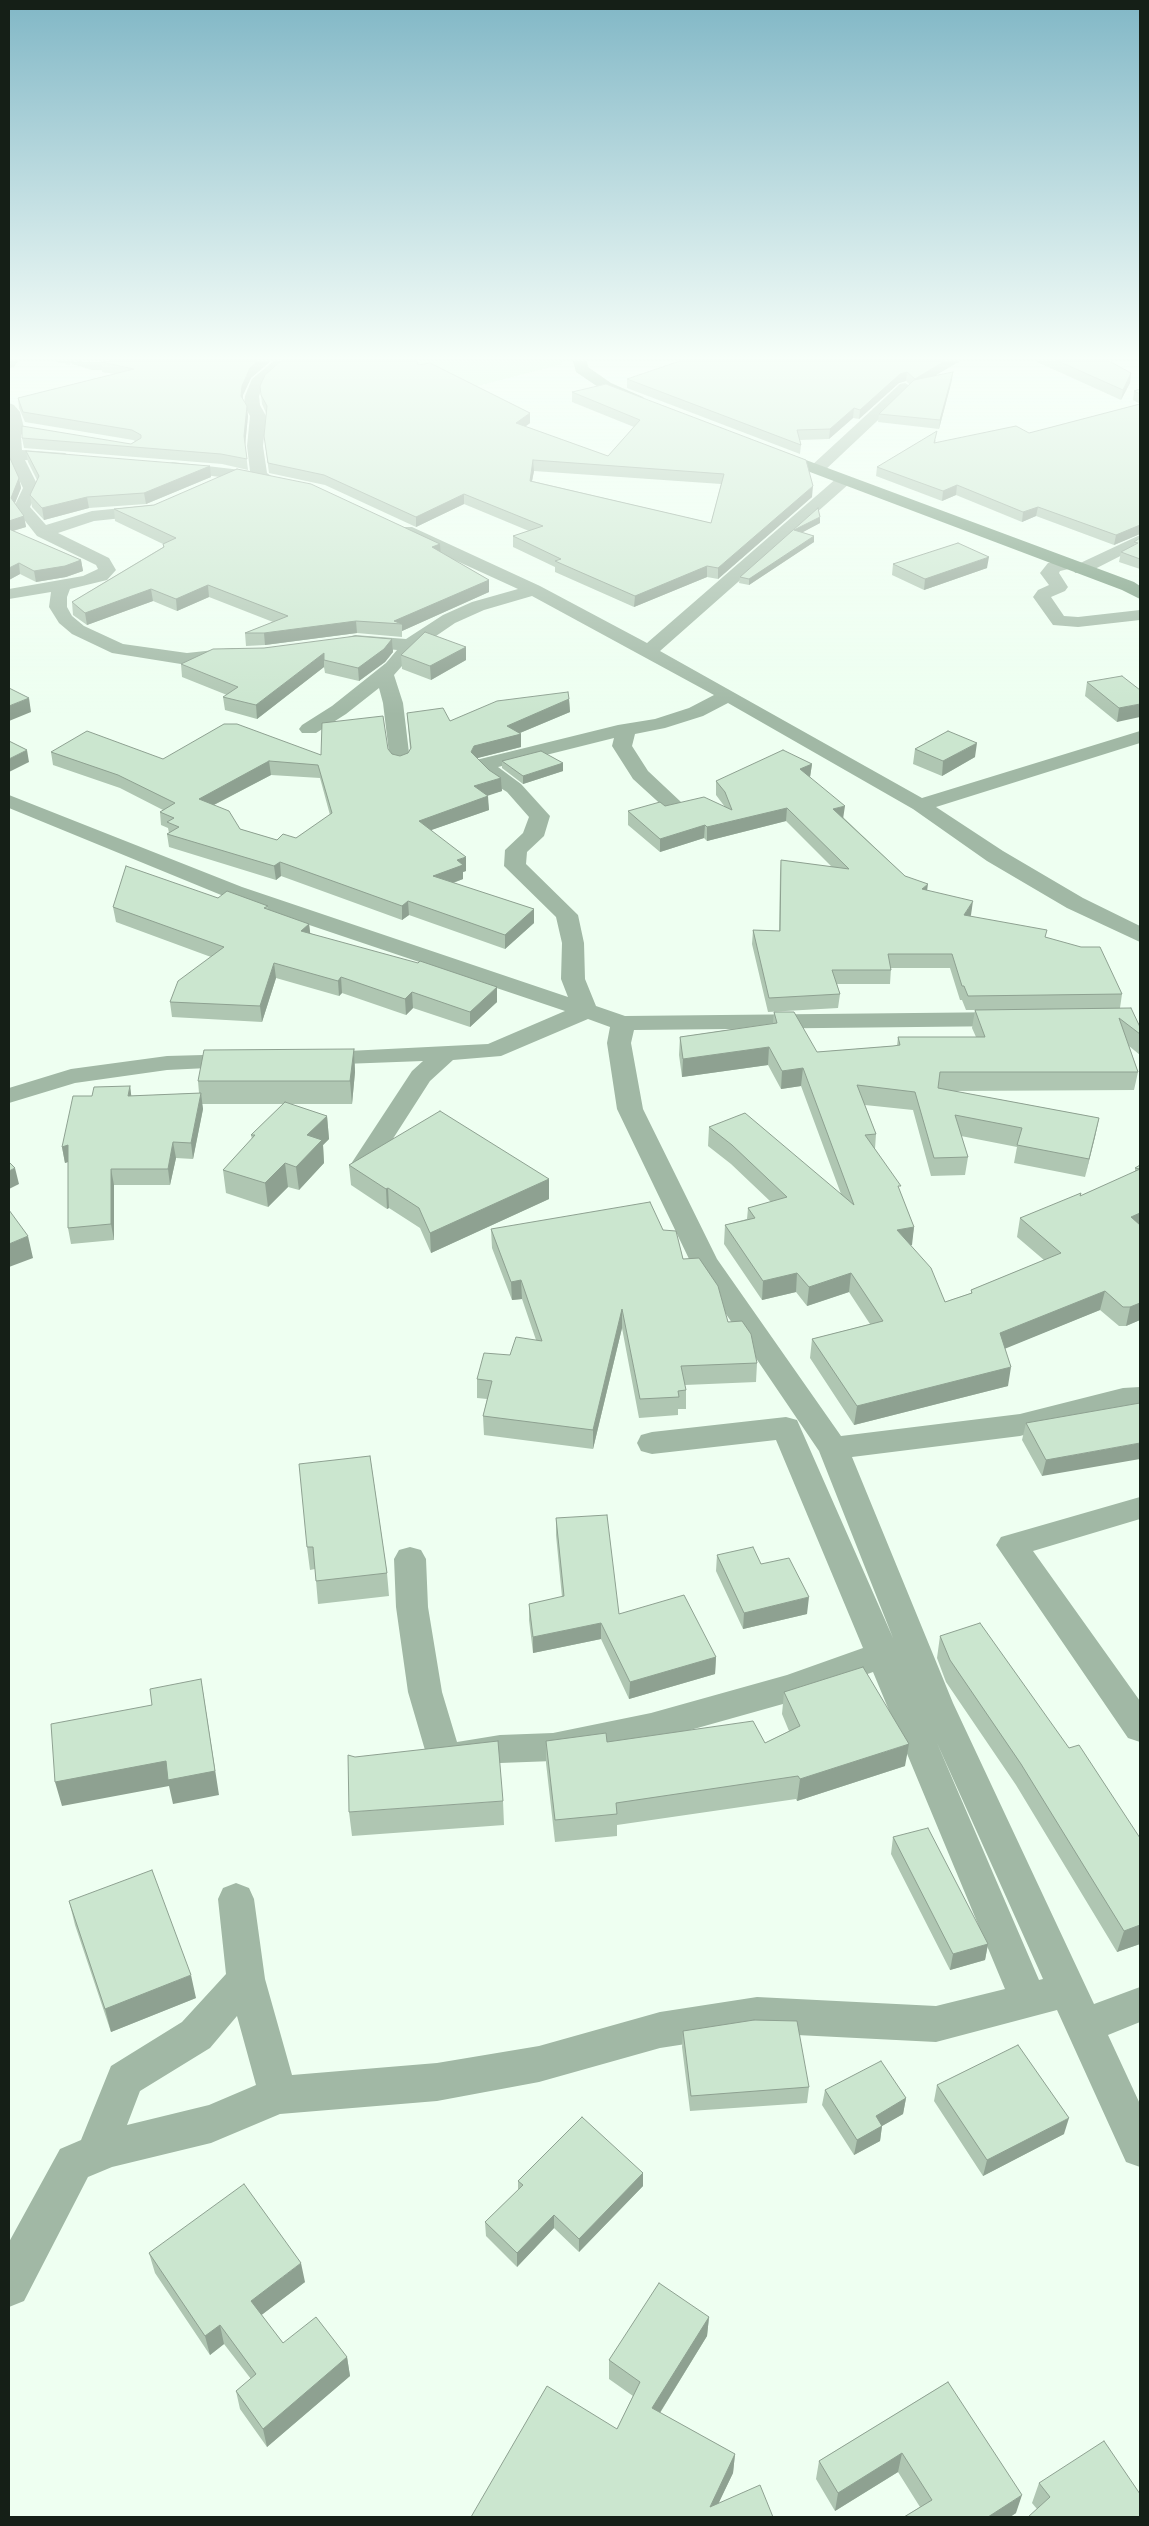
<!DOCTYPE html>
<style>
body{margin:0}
#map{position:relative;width:1149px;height:2526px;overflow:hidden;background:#eefff1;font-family:Poppins,sans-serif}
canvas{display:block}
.frame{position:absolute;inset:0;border:10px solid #151f17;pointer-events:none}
</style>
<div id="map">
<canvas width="1149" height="2526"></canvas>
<div class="frame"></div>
</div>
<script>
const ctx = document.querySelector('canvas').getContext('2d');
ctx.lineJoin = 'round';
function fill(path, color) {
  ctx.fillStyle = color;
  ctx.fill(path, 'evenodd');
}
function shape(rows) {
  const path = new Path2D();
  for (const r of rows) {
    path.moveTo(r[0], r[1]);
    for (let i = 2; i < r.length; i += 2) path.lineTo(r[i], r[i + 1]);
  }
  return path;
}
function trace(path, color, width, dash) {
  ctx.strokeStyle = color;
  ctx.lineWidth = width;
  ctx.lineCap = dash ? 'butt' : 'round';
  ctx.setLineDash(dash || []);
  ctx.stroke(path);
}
const built = shape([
 [378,361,561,361,562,364,478,386,401,390]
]);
const street = shape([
 [9,361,18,361,14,367,9,368,9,361],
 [70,361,93,362,157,361,150,365,111,370,92,370,72,364,70,361],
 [274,361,290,361,264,384,259,396,260,405,266,416,263,446,267,473,274,478,272,481,266,483,166,470,164,467,166,464,172,462,250,471,247,446,250,416,244,405,245,396,252,379,274,361],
 [905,383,912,387,910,390,823,472,811,472,809,469,811,466,900,384,905,383],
 [9,403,14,405,20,412,24,428,21,436,22,450,65,453,73,458,65,463,25,460,39,488,30,507,46,525,92,511,152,505,160,510,152,515,94,521,58,533,109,558,116,570,107,580,70,589,67,597,67,607,72,616,84,626,123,644,187,653,233,648,240,650,242,654,240,658,187,665,112,653,72,634,59,623,49,607,51,592,9,599,9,589,83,576,98,569,96,565,37,536,14,507,23,488,9,459,9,403],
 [844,475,850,477,852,480,850,483,660,651,922,798,1140,731,1140,743,936,807,1003,851,1083,898,1140,926,1140,942,1067,908,987,861,913,809,728,703,703,716,665,728,635,734,632,746,648,771,681,802,684,806,681,810,674,812,667,810,633,779,612,746,614,738,498,767,521,784,550,816,544,836,527,852,526,864,578,915,584,943,585,979,596,1006,625,1016,1011,1012,1019,1014,1023,1019,1019,1024,1011,1026,634,1030,631,1043,643,1109,717,1259,841,1436,1020,1414,1123,1388,1140,1387,1140,1407,1123,1408,1020,1436,852,1457,953,1703,1094,2004,1140,1987,1140,2022,1108,2035,1140,2104,1140,2167,1126,2162,1057,2010,936,2042,757,2033,660,2048,539,2082,437,2101,280,2114,211,2143,112,2167,88,2177,24,2301,9,2307,9,2242,60,2149,81,2140,111,2066,182,2022,226,1974,218,1899,223,1888,236,1883,249,1888,254,1899,265,1979,292,2075,437,2063,539,2046,660,2012,757,1997,936,2006,1005,1989,873,1672,790,1702,651,1741,553,1761,500,1763,461,1769,455,1767,444,1771,432,1767,427,1757,408,1692,396,1607,394,1559,399,1550,410,1547,421,1550,426,1559,428,1607,442,1692,457,1742,500,1735,553,1733,651,1713,787,1675,863,1648,776,1440,652,1454,641,1451,637,1443,641,1435,652,1432,786,1417,797,1420,893,1638,819,1451,690,1261,617,1109,607,1043,610,1027,588,1019,501,1056,453,1060,430,1081,371,1173,362,1175,353,1173,349,1167,412,1071,423,1061,317,1065,308,1063,305,1058,308,1053,488,1044,565,1011,226,897,9,808,9,795,242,887,568,997,561,979,562,943,556,917,504,866,505,850,523,833,529,817,507,792,491,782,473,764,476,760,618,725,655,719,689,708,714,695,532,596,484,610,455,623,417,649,394,675,403,703,410,761,407,765,400,767,393,765,390,761,383,703,379,688,346,714,316,733,302,733,299,729,302,725,332,706,386,663,397,650,348,645,346,641,348,637,355,635,406,639,443,615,472,602,518,589,400,535,398,531,400,527,412,527,540,586,647,643,838,477,844,475],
 [937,1743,1043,1979,1039,1980,937,1743],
 [237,2016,256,2085,209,2105,127,2125,140,2091,210,2048,237,2016],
 [1140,535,1140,546,1087,573,1075,573,1073,568,1060,571,1059,573,1068,587,1065,591,1051,597,1064,616,1078,617,1140,610,1140,620,1078,627,1053,625,1033,597,1038,590,1049,585,1040,573,1048,563,1068,559,1074,560,1076,565,1140,535],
 [239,1054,248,1056,251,1061,248,1066,167,1070,75,1083,9,1103,9,1088,71,1069,167,1056,239,1054],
 [1140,1497,1140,1519,1033,1551,1140,1701,1140,1742,1128,1738,996,1545,1001,1537,1140,1497]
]);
const secondary = shape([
 [573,361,587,361,588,367,611,383,643,397,645,400,638,404,601,389,576,372,573,361],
 [771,447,1134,582,1140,586,1140,599,1122,590,765,455,763,452,771,447]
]);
const wall = shape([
 [54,361,70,361,70,365],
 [960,361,934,376,952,380,939,429,878,422,879,414,910,385,906,381,899,383,859,419,853,418,829,439,800,440,801,445,800,454,627,388,627,379],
 [1035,361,1109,361,1131,373,1130,383,1121,400],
 [101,362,251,378,243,395,243,399,248,416,245,445,248,470,222,464,24,448,22,438,131,444,135,441,133,440,25,422,19,408,18,398,114,374,102,372],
 [418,365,530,423,525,427,608,456,634,427,572,402,572,392,606,384,812,497,718,579,707,577,634,607,555,572,555,567,513,547,513,536,529,531,464,504,416,527,325,485,269,473,264,436,266,413,262,404,260,386],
 [534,471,721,484,711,523,532,481],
 [1140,389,1140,534,1114,545,1036,516,1022,522,956,495,942,501,876,476,877,467,936,440,935,443,1029,433,1140,404,1133,400,1134,391],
 [26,451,211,477,146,504,89,508,44,520,32,507,30,495,37,480,28,462],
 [9,456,19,478,21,488,15,503,24,516,26,527,13,531,81,560,83,571,66,577,36,582,20,574,9,580],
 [818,508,820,523,802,532,814,536,814,542,749,585,739,583,740,577],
 [114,509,440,544,440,552,489,580,489,592,402,631,402,637,357,633,265,645,246,646,245,633,273,622,209,597,177,611,153,601,87,625,73,615,72,602,163,547,163,544,115,521],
 [1140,538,1140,569,1119,562,1121,552,1134,546,1134,542],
 [893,564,987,568,924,590,892,575],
 [392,639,393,652,385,662,359,681,325,673,324,667,257,719,225,710,223,697,227,695,182,677,181,664,264,648],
 [466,647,466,660,431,680,402,669,401,655],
 [1087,682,1140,690,1117,722,1085,696],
 [569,699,570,712,520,733,521,734,521,747,477,758,489,770,501,778,502,791,487,795,489,810,431,830,466,871,463,872,463,879,453,883,534,909,534,923,505,949,409,915,402,920,281,876,276,880,169,847,167,834,169,833,168,828,161,825,160,812,163,810,120,788,53,765,51,752,163,759,321,755,388,749,392,754,400,756,408,753,410,749,407,713,450,721],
 [271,775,320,778,330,815,296,838,277,840,240,829,214,805],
 [915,749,975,757,942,776,913,764],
 [502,761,563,763,563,771,523,784,502,768],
 [812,764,810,777,844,818,905,876,927,890,971,915,970,916,1046,938,1122,994,1120,1008,1140,1027,1140,1055,1129,1046,1138,1072,1134,1090,954,1091,1099,1118,1085,1177,1014,1163,1017,1147,961,1136,968,1157,965,1175,931,1176,913,1110,865,1105,876,1134,875,1149,900,1192,914,1227,911,1246,945,1302,971,1293,971,1290,1044,1260,1017,1237,1020,1218,1080,1196,1135,1172,1135,1168,1140,1165,1140,1320,1126,1326,1119,1326,1100,1310,1005,1348,1008,1386,854,1425,810,1358,812,1339,870,1324,849,1292,807,1306,796,1292,762,1300,724,1244,725,1225,747,1219,748,1208,771,1202,731,1164,708,1146,709,1127,841,1194,801,1086,781,1089,768,1065,682,1077,679,1055,680,1037,773,1023,774,1012,817,1052,893,1046,897,1046,898,1037,976,1037,972,1028,975,1010,966,1010,962,1000,960,1000,950,968,891,968,890,984,837,984,840,994,838,1008,768,1012,752,944,753,930,779,931,780,873,781,860,832,867,786,821,707,841,704,838,660,852,628,825,628,811,665,806,725,807,716,795,716,781],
 [218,898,268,906,268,910,309,924,310,933,497,1002,470,1027,413,1008,406,1015,342,993,339,996,276,978,262,1022,172,1017,170,1002,211,957,116,922,113,907],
 [354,1049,355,1072,352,1104,291,1104,327,1116,329,1139,323,1145,324,1163,299,1190,288,1187,268,1207,226,1193,223,1170,252,1139,251,1135,283,1104,202,1104,203,1109,193,1159,176,1158,170,1185,114,1185,114,1240,71,1244,68,1228,68,1162,65,1163,62,1147,92,1096,130,1086,131,1096,199,1093,198,1081],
 [349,1165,549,1179,549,1199,431,1253,420,1228,389,1208,387,1209,351,1185],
 [491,1229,663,1230,757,1363,756,1382,685,1385,686,1390,686,1409,678,1409,678,1415,639,1418,622,1328,593,1449,484,1435,483,1416,487,1399,477,1398,477,1379,510,1355,536,1340,522,1299,512,1300,492,1248],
 [1140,1403,1042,1476,1022,1440,1026,1423],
 [370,1456,387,1573,389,1596,318,1604,315,1569,310,1570,307,1547],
 [556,1518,619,1614,716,1657,715,1674,629,1699,601,1639,533,1653,529,1620,529,1604,562,1597,556,1535],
 [717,1555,761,1564,807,1614,743,1629,716,1571],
 [940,1636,1069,1748,1140,1838,1140,1944,1117,1952,1016,1785,946,1682,937,1658],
 [784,1692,905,1766,797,1801,796,1799,617,1825,617,1836,555,1842,546,1763,546,1741,607,1742,765,1743,789,1731,782,1714],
 [503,1801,504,1825,352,1836,349,1812],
 [893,1837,988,1944,985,1960,950,1970,891,1854],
 [69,1901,196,1998,111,2032,75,1925],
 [683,2031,809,2087,807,2103,690,2111,682,2047],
 [937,2085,1064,2134,983,2176,934,2101],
 [825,2090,906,2098,903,2114,882,2126,880,2141,854,2155,822,2105],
 [643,2173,643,2186,579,2252,554,2228,517,2267,486,2236,485,2222,518,2190,518,2181],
 [149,2253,305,2282,261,2315,283,2343,347,2357,350,2376,267,2447,240,2409,236,2391,251,2379,224,2344,210,2355,155,2273],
 [709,2317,707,2336,660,2413,735,2454,733,2473,718,2504,471,2517,617,2429,633,2396,609,2379,609,2360],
 [948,2382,1016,2513,1010,2517,904,2517,920,2507,898,2472,835,2511,816,2479,819,2461],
 [1039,2483,1140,2494,1037,2509,1032,2503]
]);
const shadedWall = shape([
 [258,361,271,361,251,378,243,395,242,406,241,396,242,386,250,368],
 [945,361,960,361,914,388,915,379],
 [907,372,906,381,899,383,859,419,860,410,900,374],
 [953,372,952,380,939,429,940,420],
 [1131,373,1130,383,1121,400,1123,390],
 [247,406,248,416,245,446,244,436],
 [854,408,853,418,829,439,830,429],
 [530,413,530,423,516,433,516,423],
 [533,460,534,471,530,491,530,481],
 [210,466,211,477,146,504,144,493],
 [19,478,21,488,13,508,11,498],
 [957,485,956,495,942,501,943,491],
 [813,486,812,497,718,579,718,568],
 [464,494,464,504,416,527,416,517],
 [87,497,89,508,44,520,42,508],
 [1038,507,1036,516,1022,522,1023,512],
 [24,516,26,527,9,532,9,521],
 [820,517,820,523,794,537,794,530],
 [1140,525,1140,534,1114,545,1116,535],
 [814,536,814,542,749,585,749,579],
 [440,544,441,556,432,547],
 [989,557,987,568,924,590,925,579],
 [81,560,83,571,66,577,36,582,34,571],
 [19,563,20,574,9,580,9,568],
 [707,566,707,577,634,607,635,596],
 [489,580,489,592,402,631,402,624,394,621],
 [208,585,209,597,177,611,176,599],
 [151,589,153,601,87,625,85,613],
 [356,621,357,633,265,645,264,633],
 [392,639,393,652,385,662,359,681,358,668],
 [466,647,466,660,431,680,430,666],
 [324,653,324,667,257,719,256,705],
 [29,698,31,712,9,721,9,706],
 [569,699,570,712,515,735,521,734,521,747,474,759,471,752,474,746,507,726],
 [1140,704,1140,717,1117,722,1119,708],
 [977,743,975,757,942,776,943,761],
 [27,750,29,762,9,772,9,759],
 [269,761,271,775,200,812,199,799],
 [563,763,563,771,523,784,523,776],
 [812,764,810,777,799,782,800,769],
 [501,778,502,791,475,800,474,786],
 [488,796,489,810,420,834,419,821],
 [845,806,843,819,833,809],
 [787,808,786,821,707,841,707,827],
 [705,825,704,838,660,852,660,839],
 [466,857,466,871,463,872,463,879,434,890,433,876,457,860],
 [280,862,281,876,276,880,274,866],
 [928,884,926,898,922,889],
 [408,901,409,915,402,920,402,906],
 [973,901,971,915,962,929,964,915],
 [534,909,534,923,505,949,505,935],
 [309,924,311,939,301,931],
 [274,963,276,978,262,1022,260,1006],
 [341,977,342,993,339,996,338,981],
 [497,987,497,1002,470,1027,470,1012],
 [412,992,413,1008,406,1015,405,999],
 [769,1047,768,1065,682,1077,683,1059],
 [354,1049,355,1072,352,1104,350,1081],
 [803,1068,801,1086,781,1089,782,1071],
 [130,1086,132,1101,128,1096],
 [201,1093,203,1109,193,1159,191,1143],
 [327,1116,329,1139,323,1145,324,1163,299,1190,296,1167,307,1135],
 [1099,1118,1095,1137,1085,1177,1089,1159],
 [173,1142,176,1158,170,1185,168,1169],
 [68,1145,71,1161,65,1163,62,1147],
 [285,1163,288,1187,268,1207,265,1183],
 [15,1168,19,1184,9,1189,9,1171],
 [111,1169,114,1185,114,1240,111,1224],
 [549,1179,549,1199,431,1253,430,1233],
 [388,1188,389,1208,387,1209,386,1189],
 [1140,1213,1140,1229,1131,1217],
 [914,1227,912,1245,895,1249,897,1230],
 [28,1236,33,1258,9,1267,9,1244],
 [797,1273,796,1292,762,1300,763,1281],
 [851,1273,849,1292,807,1306,809,1287],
 [521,1280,522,1299,512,1300,511,1282],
 [1105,1291,1100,1310,997,1352,1000,1333],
 [1140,1303,1140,1320,1126,1326,1130,1307],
 [622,1309,622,1328,593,1449,593,1430],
 [1011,1367,1008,1386,854,1425,857,1406],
 [1140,1443,1140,1459,1042,1476,1046,1460],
 [809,1597,807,1614,743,1629,744,1613],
 [601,1623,601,1639,533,1653,533,1637],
 [716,1657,715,1674,629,1699,630,1682],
 [201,1679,219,1795,173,1804,169,1786,62,1806,55,1782],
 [909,1744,905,1766,797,1801,800,1779],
 [1140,1925,1140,1944,1117,1952,1124,1931],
 [988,1944,985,1960,950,1970,953,1954],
 [191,1975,196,1998,111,2032,105,2009],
 [906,2098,903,2114,882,2126,880,2141,854,2155,857,2140,876,2116],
 [1069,2118,1064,2134,983,2176,987,2160],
 [643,2173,643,2186,579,2252,579,2239],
 [554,2215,554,2228,517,2267,517,2253],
 [301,2263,305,2282,255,2320,251,2301],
 [709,2317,707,2336,651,2427,652,2408],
 [220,2325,224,2344,210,2355,205,2336],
 [347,2357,350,2376,267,2447,263,2429],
 [902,2453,898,2472,835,2511,838,2493],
 [735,2454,733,2473,712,2517,710,2507],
 [1022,2495,1016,2513,1010,2517,988,2517]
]);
const building = shape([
 [111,361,258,361,250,368,242,386,241,396,247,406,244,436,247,459,221,454,22,438,22,426,131,444,141,438,141,435,132,430,23,412,18,398,134,369,101,362,111,361],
 [281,361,417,361,418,365,430,363,530,413,516,423,608,456,640,420,572,392,606,384,806,460,813,486,718,568,707,566,635,596,555,561,561,559,513,536,543,526,464,494,416,517,324,475,268,463,264,436,267,406,261,395,260,386,265,375,281,361],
 [533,460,724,474,711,523,530,481,533,460],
 [680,361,945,361,915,379,907,372,900,374,860,410,854,408,830,429,797,430,801,445,627,379,680,361],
 [1058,361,1109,361,1131,373,1123,390,1058,361],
 [953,372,940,420,879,414,914,380,953,372],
 [1140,389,1140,394,1134,391,1140,389],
 [1140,404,1140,525,1116,535,1038,507,1023,512,957,485,943,491,877,467,937,431,934,443,1016,426,1029,433,1140,404],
 [26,451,210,466,144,493,87,497,42,508,30,495,39,476,26,451],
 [9,456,19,478,11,498,24,516,9,521,9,456],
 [237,469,311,484,440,544,432,547,489,580,394,621,402,624,356,621,264,633,245,633,288,616,208,585,176,599,151,589,85,613,72,602,164,547,163,544,176,538,114,509,154,505,237,469],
 [818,508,820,517,794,530,814,536,749,579,740,577,818,508],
 [9,529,81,560,65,566,34,571,19,563,9,568,9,529],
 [1140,538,1140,559,1121,552,1138,543,1134,542,1140,538],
 [958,543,989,557,925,579,893,564,958,543],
 [425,632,466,647,430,666,401,655,425,632],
 [356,636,392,639,384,649,358,668,324,660,324,653,256,705,223,697,238,687,181,664,213,649,264,648,356,636],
 [1122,676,1140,690,1140,704,1119,708,1087,682,1122,676],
 [9,688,29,698,9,706,9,688],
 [568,692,569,699,507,726,521,734,474,746,471,752,489,770,501,778,474,786,488,796,419,821,466,857,457,860,463,865,433,876,534,909,505,935,408,901,402,906,280,862,274,866,167,834,179,827,167,822,174,818,160,812,175,803,118,775,51,752,87,731,163,759,224,724,237,724,321,755,322,723,383,716,388,749,392,754,400,756,408,753,411,748,407,713,443,708,450,721,497,701,568,692],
 [269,761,318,765,332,813,296,838,283,834,277,840,240,829,229,811,199,799,269,761],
 [948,731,977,743,943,761,915,749,948,731],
 [9,741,27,750,9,759,9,741],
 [783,750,812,764,800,769,845,806,833,809,905,876,928,884,922,889,973,901,964,915,1047,930,1045,937,1081,947,1100,947,1122,994,968,996,964,986,962,986,952,954,888,954,891,970,832,970,840,994,769,998,753,930,780,931,781,860,849,869,787,808,707,827,705,825,660,839,628,811,660,802,665,806,704,797,732,810,725,792,716,781,783,750],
 [541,751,563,763,523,776,502,761,541,751],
 [126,866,218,898,227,891,268,906,264,908,309,924,301,931,418,963,420,961,497,987,470,1012,412,992,405,999,341,977,338,981,274,963,260,1006,170,1002,178,981,224,947,113,907,126,866],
 [1131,1008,1140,1027,1140,1034,1119,1018,1138,1072,940,1072,938,1088,1099,1118,1089,1159,1017,1145,1022,1128,955,1115,968,1157,934,1158,915,1092,857,1085,876,1134,865,1135,901,1186,898,1186,914,1227,897,1230,931,1268,945,1302,972,1293,971,1290,1061,1253,1020,1218,1081,1193,1080,1196,1140,1169,1140,1213,1131,1217,1140,1225,1140,1303,1130,1307,1123,1307,1105,1291,1000,1333,1011,1367,857,1406,812,1339,883,1321,851,1273,809,1287,797,1273,763,1281,725,1225,755,1218,748,1208,787,1197,732,1145,709,1127,745,1113,854,1205,803,1068,782,1071,769,1047,683,1059,680,1037,777,1023,774,1012,794,1012,817,1052,893,1046,900,1045,898,1037,985,1037,975,1010,1131,1008],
 [354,1049,350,1081,198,1081,204,1050,354,1049],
 [130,1086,128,1096,201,1093,191,1143,173,1142,168,1169,111,1169,111,1224,68,1228,68,1145,62,1147,73,1096,92,1096,94,1087,130,1086],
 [285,1102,327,1116,307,1135,322,1140,296,1167,285,1163,265,1183,223,1170,255,1135,251,1135,285,1102],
 [440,1111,549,1179,430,1233,419,1208,388,1188,386,1189,349,1165,440,1111],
 [9,1162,15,1168,9,1171,9,1162],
 [1140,1165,1140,1169,1135,1168,1140,1165],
 [650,1202,663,1230,676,1231,683,1259,699,1258,718,1286,728,1322,742,1321,751,1334,757,1363,681,1366,686,1390,678,1391,679,1397,640,1399,622,1309,593,1430,483,1416,492,1381,477,1379,484,1353,510,1355,516,1337,542,1341,521,1280,511,1282,491,1229,650,1202],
 [9,1210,28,1236,9,1244,9,1210],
 [1140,1403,1140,1443,1046,1460,1026,1423,1140,1403],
 [370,1456,387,1573,316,1581,313,1547,307,1547,299,1464,370,1456],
 [607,1515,619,1614,684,1595,716,1657,630,1682,601,1623,533,1637,529,1604,564,1596,556,1518,607,1515],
 [753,1547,761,1564,789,1558,809,1597,744,1613,717,1555,753,1547],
 [980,1623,1069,1748,1079,1745,1140,1838,1140,1925,1124,1931,1021,1764,950,1660,940,1636,980,1623],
 [863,1667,909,1744,800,1779,798,1776,616,1803,617,1814,555,1820,546,1741,606,1733,607,1742,753,1721,765,1743,800,1726,784,1692,863,1667],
 [201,1679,215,1771,168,1780,166,1761,55,1782,51,1724,152,1705,150,1689,201,1679],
 [498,1741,503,1801,349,1812,348,1755,355,1757,498,1741],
 [928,1828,988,1944,953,1954,893,1837,928,1828],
 [152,1870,191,1975,105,2009,69,1901,152,1870],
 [754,2020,797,2021,809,2087,691,2096,683,2031,754,2020],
 [1018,2045,1069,2118,987,2160,937,2085,1018,2045],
 [881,2061,906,2098,876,2116,882,2126,857,2140,825,2090,881,2061],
 [582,2117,643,2173,579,2239,554,2215,517,2253,485,2222,523,2185,518,2181,582,2117],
 [244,2184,301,2263,251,2301,283,2343,316,2317,347,2357,263,2429,236,2391,256,2374,220,2325,205,2336,149,2253,244,2184],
 [659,2283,709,2317,652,2408,735,2454,710,2507,760,2485,773,2517,471,2517,547,2386,617,2429,640,2382,609,2360,659,2283],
 [948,2382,1022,2495,988,2517,904,2517,932,2500,902,2453,838,2493,819,2461,948,2382],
 [1104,2441,1140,2494,1140,2517,1028,2517,1050,2497,1039,2483,1104,2441]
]);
fill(built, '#d7f9dd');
fill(street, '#a1b8a5');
fill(secondary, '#76987c');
fill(wall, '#afc6b2');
fill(shadedWall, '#8ea191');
fill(building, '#cbe6cf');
trace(building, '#8ea191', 1);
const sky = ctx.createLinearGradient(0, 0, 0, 715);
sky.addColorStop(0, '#81b7c6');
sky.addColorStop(0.5, '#f7fff9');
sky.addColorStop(1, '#f7fff900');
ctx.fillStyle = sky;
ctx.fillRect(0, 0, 1149, 715);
</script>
